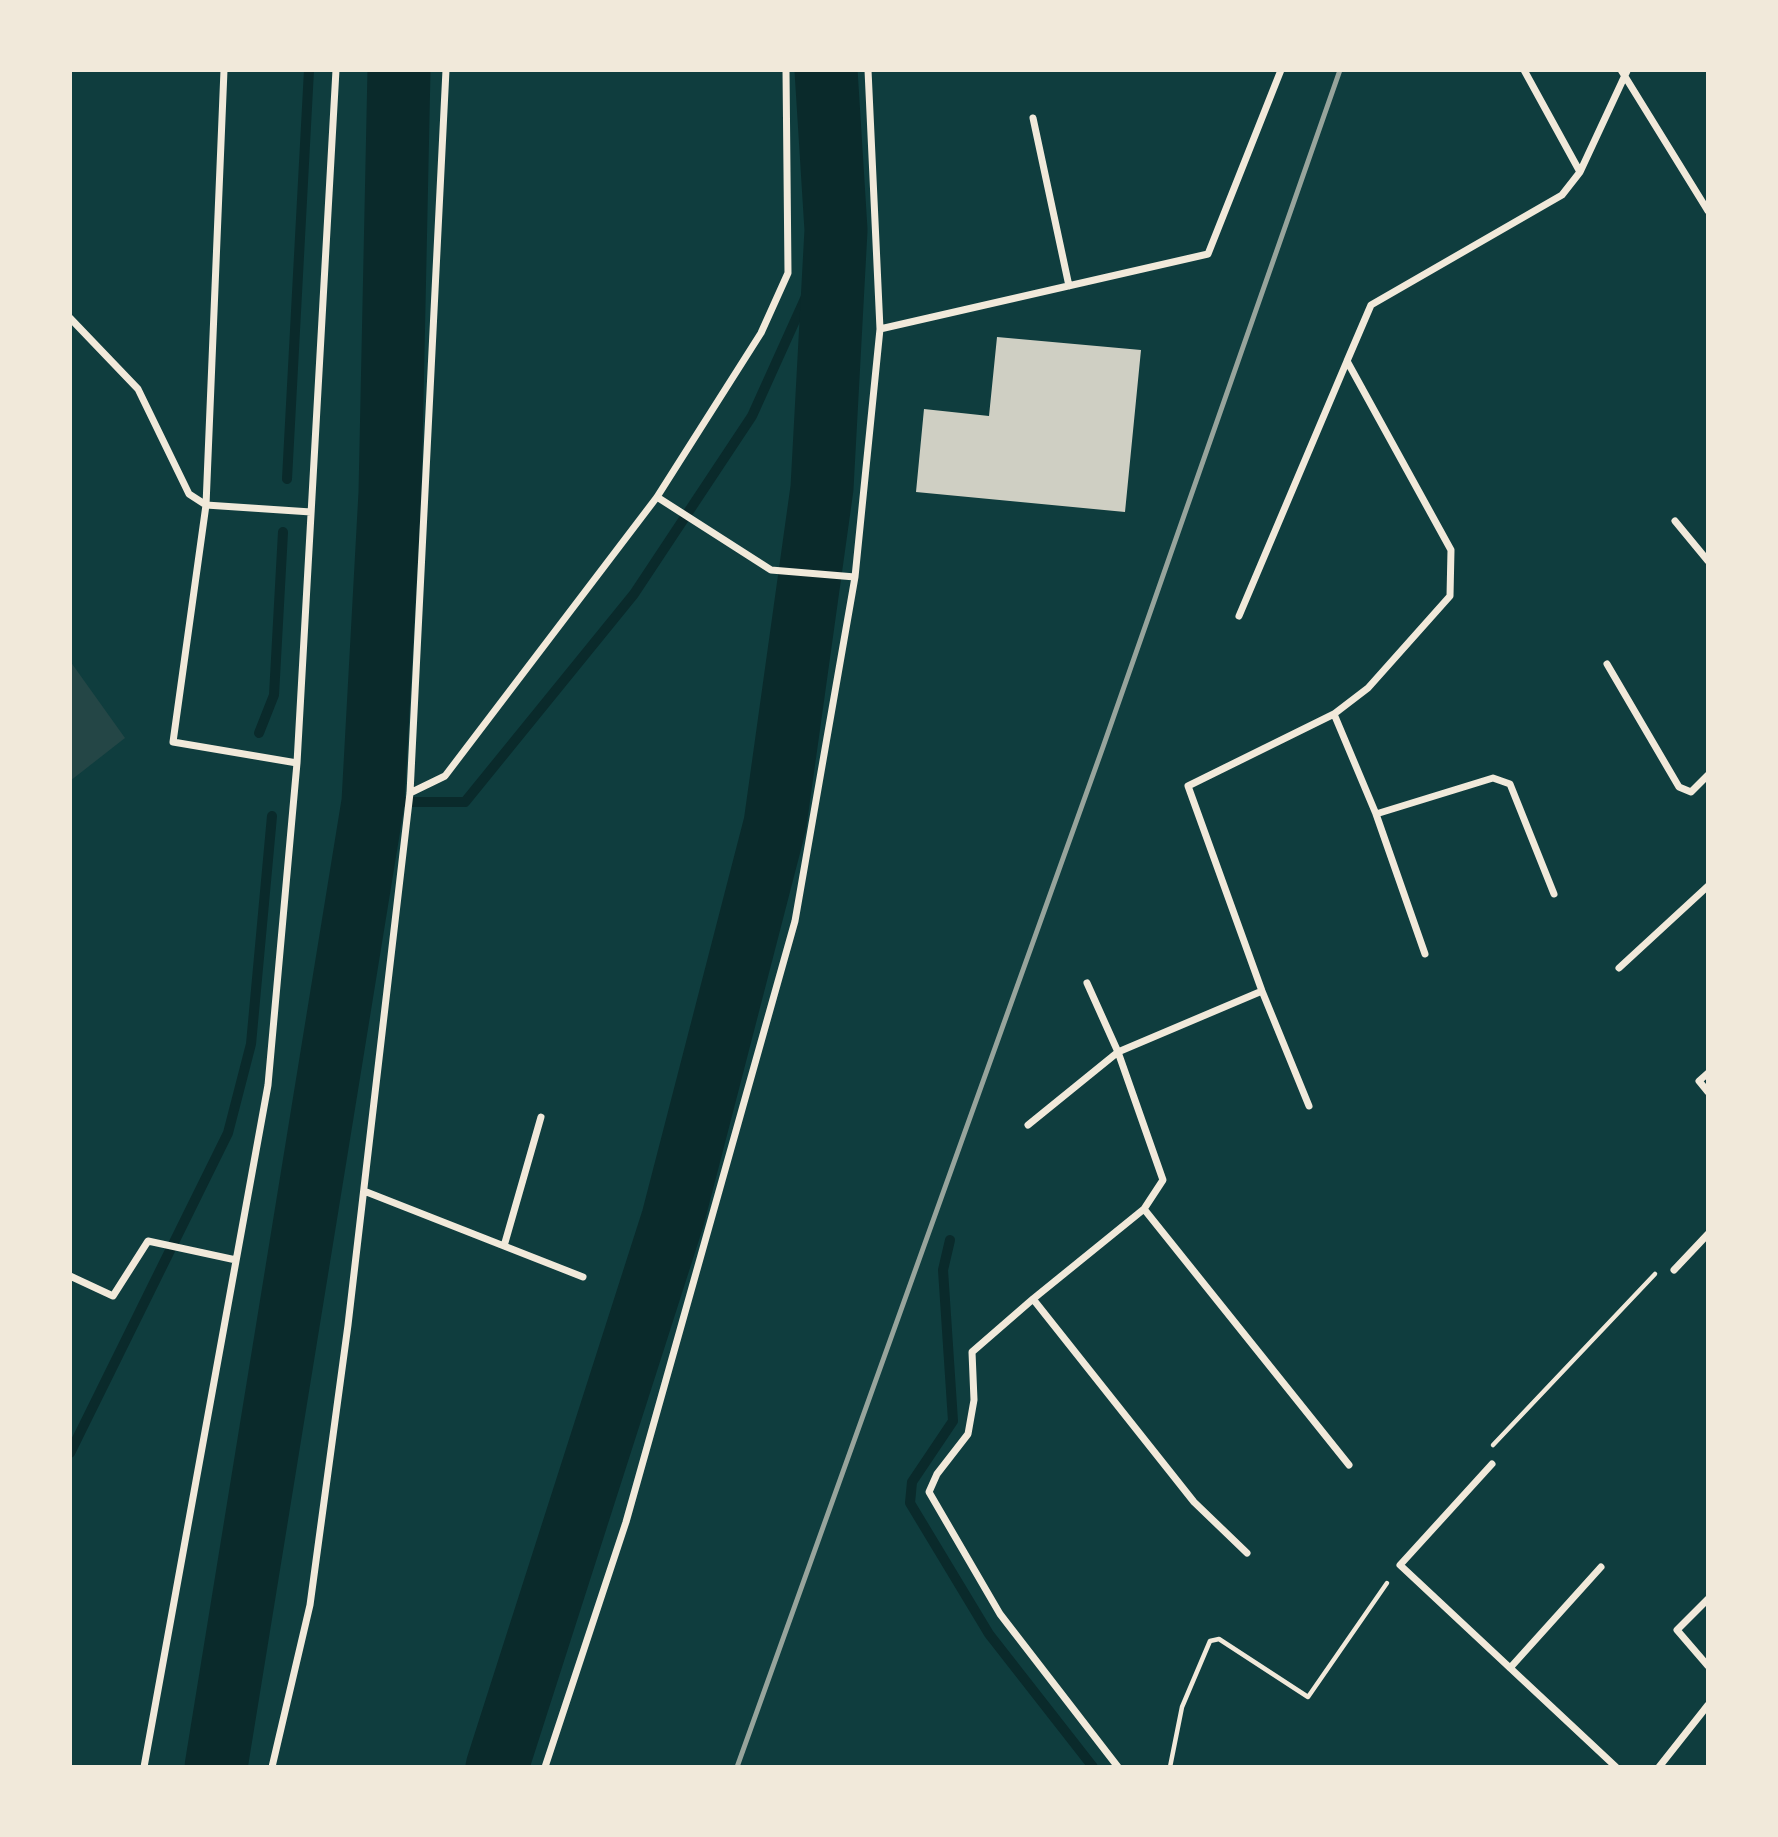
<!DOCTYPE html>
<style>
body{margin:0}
#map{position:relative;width:1778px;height:1837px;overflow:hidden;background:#0f3d3e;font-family:"Libre Baskerville",serif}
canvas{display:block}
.frame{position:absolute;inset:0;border:72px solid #f1e9da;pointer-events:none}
</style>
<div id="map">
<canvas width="1778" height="1837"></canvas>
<div class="frame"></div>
</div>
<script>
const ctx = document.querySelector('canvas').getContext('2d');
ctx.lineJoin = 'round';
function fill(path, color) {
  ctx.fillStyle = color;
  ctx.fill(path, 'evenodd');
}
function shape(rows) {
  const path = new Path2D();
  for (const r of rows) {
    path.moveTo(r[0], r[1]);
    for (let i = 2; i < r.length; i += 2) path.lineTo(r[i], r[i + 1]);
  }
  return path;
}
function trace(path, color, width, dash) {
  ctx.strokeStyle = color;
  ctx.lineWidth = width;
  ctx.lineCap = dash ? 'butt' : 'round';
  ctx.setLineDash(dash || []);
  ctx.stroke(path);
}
const green = shape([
 [70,661,125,738,70,781]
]);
const stream = shape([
 [287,479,309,70],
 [259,733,274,695,283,532],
 [373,802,465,802,634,594,752,416,836,230],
 [950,1240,943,1270,953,1421,912,1482,910,1503,989,1634,1093,1767],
 [70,1453,228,1133,251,1044,272,816]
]);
const river = shape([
 [216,1767,373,802,390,493,399,70],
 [497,1767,673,1218,775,824,822,488,836,230,826,70]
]);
const building = shape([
 [997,337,1141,350,1125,512,916,492,924,409,989,416]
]);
const path = shape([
 [1493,1445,1655,1274],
 [1170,1767,1182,1707,1210,1641,1219,1639,1308,1697,1387,1583]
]);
const minor = shape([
 [224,70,206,505,173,742,297,763],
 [1621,70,1708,211],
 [1033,118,1069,286],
 [1580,172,1627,71],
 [70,318,138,389,189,494,206,505,311,512],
 [880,329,1208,254,1281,70],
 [657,497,771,570,855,577],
 [1675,521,1708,561],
 [1239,616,1347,361],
 [1607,664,1679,787,1691,792,1708,775],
 [1334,714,1368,688,1450,596,1451,550,1347,361,1371,305,1562,195,1580,172,1524,70],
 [410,793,445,776,657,497,761,333,788,273,786,70],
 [1425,954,1376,814,1493,778,1510,784,1554,894],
 [1619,968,1708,886],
 [1087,983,1118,1052,1163,1180,1144,1209],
 [1708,1073,1699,1081,1708,1092],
 [1309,1106,1262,991,1188,786,1334,714,1376,814],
 [1028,1125,1118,1052,1262,991],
 [364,1191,583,1277],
 [504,1246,541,1117],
 [1674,1270,1708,1234],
 [70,1276,113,1296,148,1241,236,1260],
 [1033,1299,972,1352,974,1400,968,1434,937,1474,929,1492,1000,1614,1118,1767],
 [1492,1464,1400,1565,1616,1767],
 [1247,1553,1194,1502,1033,1299,1144,1209,1349,1465],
 [1708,1599,1677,1630,1708,1666],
 [1510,1668,1601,1567],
 [144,1767,268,1085,297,763,336,70],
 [272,1767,310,1605,348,1325,410,793,446,70],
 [545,1767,626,1522,795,921,855,577,880,329,868,70],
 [1659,1767,1708,1705]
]);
const rail = shape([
 [737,1767,1103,747,1340,70]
]);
fill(green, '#244646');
trace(stream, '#0a2a2b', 10);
trace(river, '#0a2a2b', 63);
fill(building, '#cfcfc3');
trace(path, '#f1e9da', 4.5);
trace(minor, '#f1e9da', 7);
trace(rail, '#97a49c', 5);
</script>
